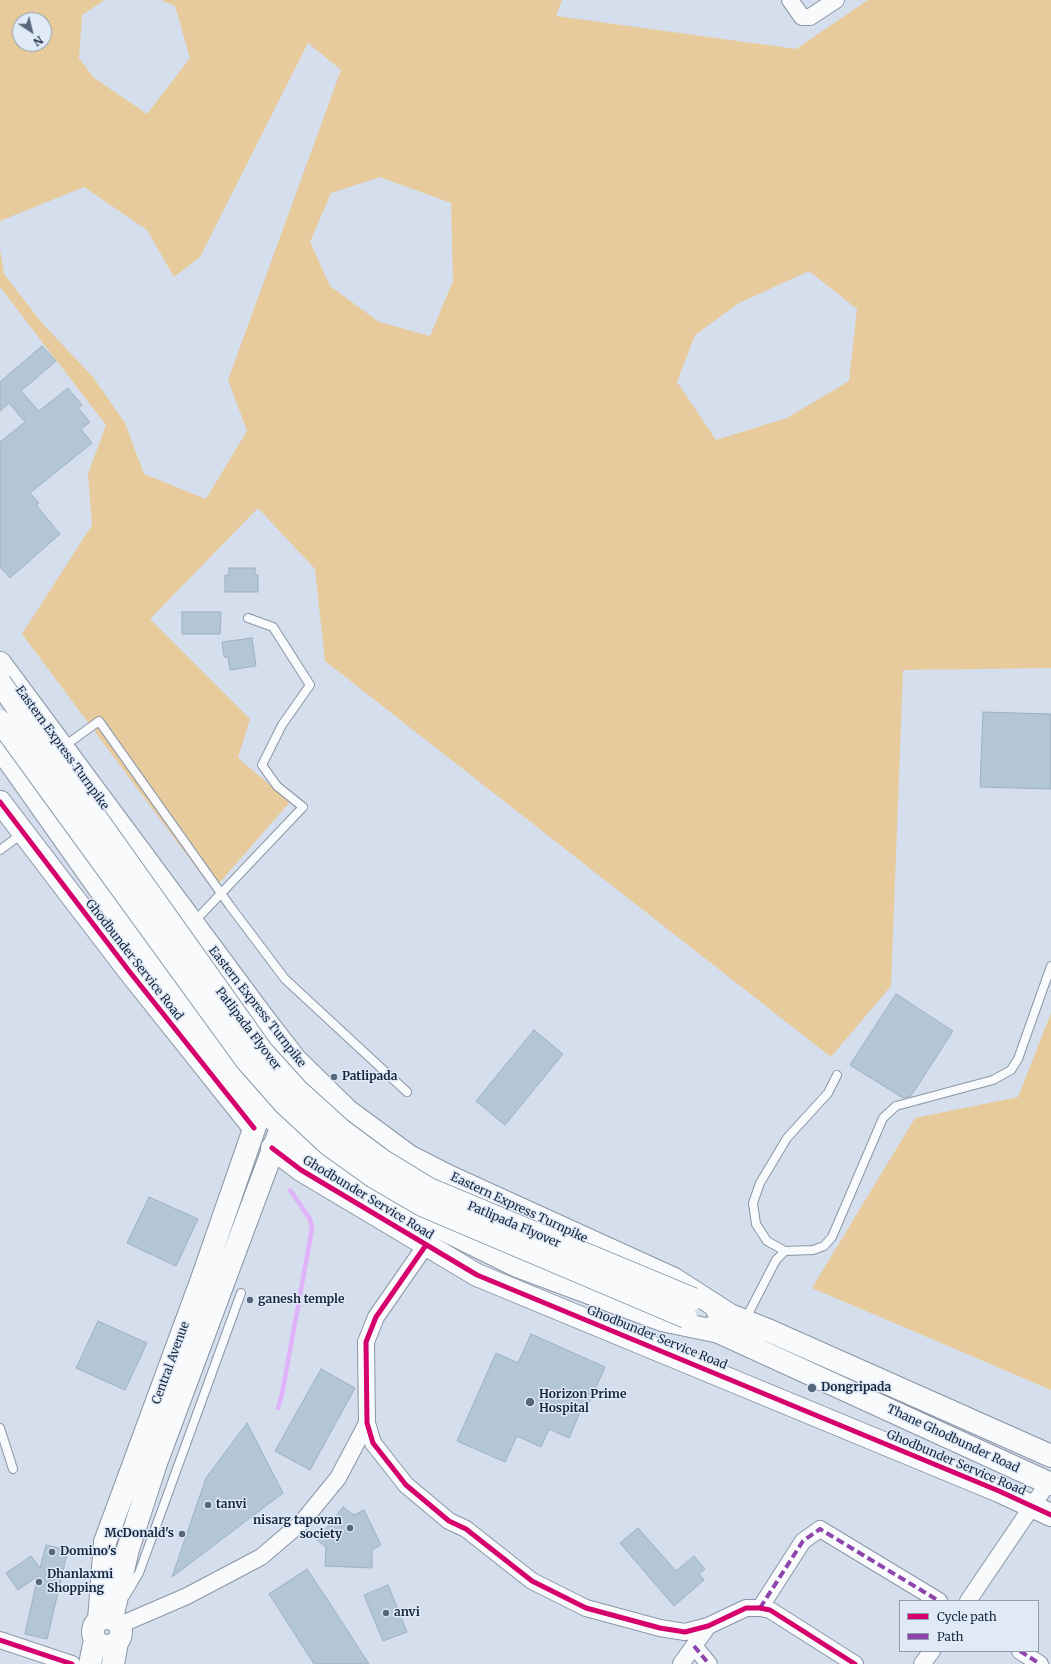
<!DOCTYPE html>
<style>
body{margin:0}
#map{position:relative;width:1051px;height:1664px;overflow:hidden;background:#d4deec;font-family:Merriweather,serif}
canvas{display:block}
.legend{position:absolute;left:899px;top:1600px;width:140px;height:52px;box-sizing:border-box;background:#e0e9f6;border:1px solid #8f9cad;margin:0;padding:5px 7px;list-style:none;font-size:12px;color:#162840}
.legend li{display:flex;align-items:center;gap:8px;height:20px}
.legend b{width:20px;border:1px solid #8f9cad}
.north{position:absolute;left:12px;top:12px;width:40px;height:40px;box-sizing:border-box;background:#e0e9f6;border:1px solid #8f9cad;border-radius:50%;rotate:145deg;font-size:11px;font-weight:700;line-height:16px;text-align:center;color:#162840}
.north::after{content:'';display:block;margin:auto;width:14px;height:18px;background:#58687c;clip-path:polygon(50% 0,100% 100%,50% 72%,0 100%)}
</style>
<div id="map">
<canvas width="1051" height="1664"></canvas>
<ul class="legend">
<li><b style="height:5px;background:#d6006c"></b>Cycle path</li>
<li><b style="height:5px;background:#8e44ad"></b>Path</li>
</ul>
<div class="north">N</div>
</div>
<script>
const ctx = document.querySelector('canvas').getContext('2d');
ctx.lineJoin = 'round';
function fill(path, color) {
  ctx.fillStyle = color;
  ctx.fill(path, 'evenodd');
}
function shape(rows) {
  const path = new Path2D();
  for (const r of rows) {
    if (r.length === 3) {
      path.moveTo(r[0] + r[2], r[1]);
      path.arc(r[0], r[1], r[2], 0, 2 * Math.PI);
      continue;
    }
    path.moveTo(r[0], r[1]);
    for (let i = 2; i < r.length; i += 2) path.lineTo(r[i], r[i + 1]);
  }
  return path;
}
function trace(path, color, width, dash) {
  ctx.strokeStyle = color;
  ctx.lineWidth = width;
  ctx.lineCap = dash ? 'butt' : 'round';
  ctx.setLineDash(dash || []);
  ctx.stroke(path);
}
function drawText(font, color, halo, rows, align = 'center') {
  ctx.font = font + ' Merriweather,serif';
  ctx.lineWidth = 3;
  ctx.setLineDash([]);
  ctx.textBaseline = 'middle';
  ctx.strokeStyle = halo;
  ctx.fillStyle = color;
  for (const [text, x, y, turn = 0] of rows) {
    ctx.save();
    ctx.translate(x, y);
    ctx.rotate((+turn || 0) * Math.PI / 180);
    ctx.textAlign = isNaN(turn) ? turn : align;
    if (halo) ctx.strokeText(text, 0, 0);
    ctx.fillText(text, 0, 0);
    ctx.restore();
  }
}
const green = shape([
 [0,0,105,0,82,15,79,58,93,77,147,114,190,58,175,6,161,0,562,0,556,16,796,49,868,0,1051,0,1051,668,903,670,891,986,831,1057,325,661,315,569,258,508,150,619,250,719,238,758,290,802,213,890,22,634,92,525,88,474,106,425,0,287,0,249,4,274,42,323,93,377,125,423,144,474,206,499,247,431,228,380,341,70,308,43,200,257,174,277,147,230,84,187,0,221],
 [20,20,44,20,44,44,20,44],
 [380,177,451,203,453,281,430,336,379,322,330,286,310,242,331,193],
 [809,271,857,309,849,381,787,418,716,440,677,382,695,335,739,303],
 [1051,1013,1051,1390,812,1288,915,1118,1018,1097]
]);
const stream = shape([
 [278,1408,282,1394,312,1229,310,1219,290,1190]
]);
const building = shape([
 [42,346,56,361,21,391,39,411,68,388,82,405,78,408,90,422,81,429,92,443,30,493,39,503,36,505,60,534,10,578,0,567,0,442,25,422,9,403,0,411,0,382,42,346],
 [229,568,255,568,255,575,258,575,258,592,225,592,225,575,229,575,229,568],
 [182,612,221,612,220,634,182,634,182,612],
 [252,638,256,666,230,670,228,657,224,657,222,642,252,638],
 [983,712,1051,714,1051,789,980,787,983,712],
 [896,994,953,1031,911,1096,903,1098,850,1065,896,994],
 [534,1030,563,1054,505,1125,476,1101,534,1030],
 [149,1197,198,1219,176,1266,127,1243,149,1197],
 [98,1321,147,1343,125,1390,76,1368,98,1321],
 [531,1334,605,1367,585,1412,581,1410,569,1438,549,1429,541,1447,517,1436,505,1462,457,1441,496,1353,518,1363,531,1334],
 [321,1369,355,1388,310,1470,275,1451,321,1369],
 [247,1423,283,1493,172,1577,206,1478,247,1423],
 [343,1507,354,1515,364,1510,381,1545,372,1550,372,1568,325,1566,326,1547,317,1540,343,1507],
 [638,1528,676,1571,694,1556,705,1569,699,1574,704,1580,674,1606,620,1543,638,1528],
 [46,1545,68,1550,47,1639,25,1634,38,1576,18,1590,6,1573,31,1556,40,1568,46,1545],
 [307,1569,331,1605,369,1664,314,1664,269,1594,307,1569],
 [388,1585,407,1632,383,1641,364,1595,388,1585]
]);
const lane = shape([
 [63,747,99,721,230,906,285,979,407,1092],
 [0,850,23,833],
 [193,923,303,807,277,786,262,765,282,725,310,685,273,627,248,618],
 [785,1251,767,1241,756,1224,753,1203,760,1183,787,1138,828,1093,837,1075],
 [745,1320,776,1260,785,1251,813,1250,824,1246,832,1237,883,1118,896,1106,993,1080,1011,1070,1018,1059,1051,966],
 [0,1428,13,1469],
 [126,1595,139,1573,241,1293]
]);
const street = shape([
 [790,0,802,17,810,17,836,0],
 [426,1245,376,1317,366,1342,367,1423,373,1443,406,1485,449,1521,466,1529,532,1581,586,1608,660,1628,685,1632,708,1626,746,1608,760,1608,770,1610,855,1664],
 [968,1601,1048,1483],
 [760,1608,803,1541,820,1529,939,1601],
 [120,1625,187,1596,261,1557,302,1522,338,1478,367,1423],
 [0,1640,72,1664],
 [694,1646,709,1664],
 [1020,1651,1040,1664],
 [681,1664,708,1626],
 [922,1664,932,1651]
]);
const secondary = shape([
 [0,802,129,971,254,1128],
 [272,1148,301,1170,477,1275,999,1491,1051,1515],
 [107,1632,14],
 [112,1618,128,1549,156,1463,278,1136],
 [99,1620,105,1542,202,1279,261,1109,271,1094],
 [90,1664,95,1640],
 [113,1664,117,1642]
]);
const primary = shape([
 [0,663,264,1019,295,1059,348,1111,409,1156,448,1176,674,1279,730,1315],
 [0,748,154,966,261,1109,318,1158,365,1187,430,1223,517,1266,662,1320,724,1333],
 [717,1310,770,1331,1051,1456],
 [710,1328,1051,1484]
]);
const primaryBridge = shape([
 [0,683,261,1050,298,1091,340,1129,383,1161,429,1189,693,1299],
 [0,721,247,1061,285,1104,328,1144,374,1177,422,1205,686,1317]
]);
const quiet = shape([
 [760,1608,803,1541,820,1529,939,1601],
 [694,1646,709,1664],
 [1020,1651,1040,1664]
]);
const cycleway = shape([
 [0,802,129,971,254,1128],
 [272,1148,301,1170,477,1275,999,1491,1051,1515],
 [426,1245,376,1317,366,1342,367,1423,373,1443,406,1485,449,1521,466,1529,532,1581,586,1608,660,1628,685,1632,708,1626,746,1608,760,1608,770,1610,855,1664],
 [0,1640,72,1664]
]);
const markers = [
 [334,1077,4,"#58687c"],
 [250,1300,4,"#58687c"],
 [812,1388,5,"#58687c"],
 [530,1402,5,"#58687c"],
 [208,1505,4,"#58687c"],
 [350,1528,4,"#58687c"],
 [182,1534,4,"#58687c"],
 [52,1552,4,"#58687c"],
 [39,1582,4,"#58687c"],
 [386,1613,4,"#58687c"]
];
const streetNames = [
 ["Eastern Express Turnpike",62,748,54],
 ["Ghodbunder Service Road",134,960,52],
 ["Eastern Express Turnpike",257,1007,52],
 ["Patlipada Flyover",248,1029,53],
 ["Ghodbunder Service Road",368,1198,31],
 ["Eastern Express Turnpike",519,1208,25],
 ["Patlipada Flyover",514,1225,23],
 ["Ghodbunder Service Road",657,1338,22],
 ["Central Avenue",171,1363,-70],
 ["Thane Ghodbunder Road",953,1439,25],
 ["Ghodbunder Service Road",956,1463,23]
];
const poiNames = [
 ["Patlipada",342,1077],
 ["ganesh temple",258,1300],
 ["Dongripada",821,1388],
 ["Horizon Prime",539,1395],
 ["Hospital",539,1409],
 ["tanvi",216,1505],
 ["nisarg tapovan",342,1521,"right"],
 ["society",342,1535,"right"],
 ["McDonald's",174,1534,"right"],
 ["Domino's",60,1552],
 ["Dhanlaxmi",47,1575],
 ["Shopping",47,1589],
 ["anvi",394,1613]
];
fill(green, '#e8cb9c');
trace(stream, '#e0b2f9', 4.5);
fill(building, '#b2c6d5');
trace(building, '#9eb1c0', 1);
trace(lane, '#8a96a7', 10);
trace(street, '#8a96a7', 18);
trace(secondary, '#8a96a7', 24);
trace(primary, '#8a96a7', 24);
trace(lane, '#f9fafc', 8);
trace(street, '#f9fafc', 16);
trace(secondary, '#f9fafc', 22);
trace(primary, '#f9fafc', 22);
trace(primaryBridge, '#8a96a7', 24, []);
trace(primaryBridge, '#f9fafc', 22);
trace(quiet, '#8e44ad', 4, [8, 4]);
trace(cycleway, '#d6006c', 5);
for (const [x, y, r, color] of markers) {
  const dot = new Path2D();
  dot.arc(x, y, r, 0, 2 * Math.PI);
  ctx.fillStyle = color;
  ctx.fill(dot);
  trace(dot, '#e0e9f6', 1.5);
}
drawText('12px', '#162840', '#e0e9f6', streetNames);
drawText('bold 12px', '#162840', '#e0e9f6', poiNames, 'left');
</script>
